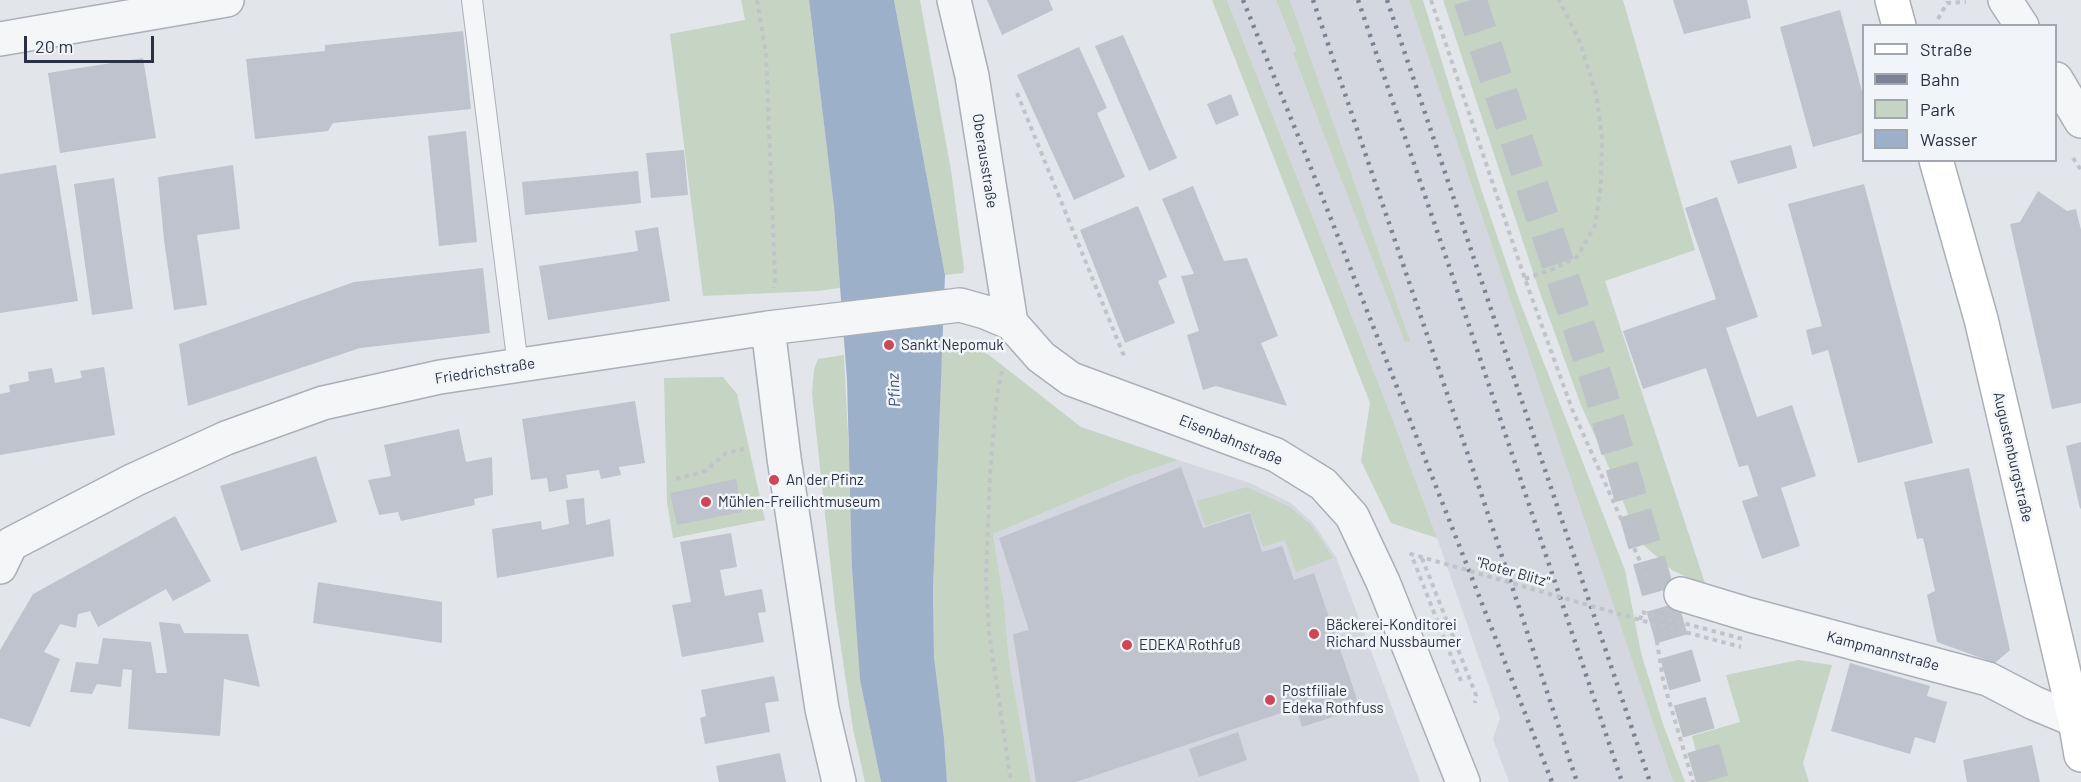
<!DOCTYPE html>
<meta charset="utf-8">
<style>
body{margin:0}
#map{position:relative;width:2081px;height:782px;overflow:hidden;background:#e2e5ea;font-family:Barlow,sans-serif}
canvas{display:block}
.legend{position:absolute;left:1862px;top:24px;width:195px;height:138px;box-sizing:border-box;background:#f1f4f8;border:2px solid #a1a6af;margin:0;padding:8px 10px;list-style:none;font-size:18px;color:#2a3142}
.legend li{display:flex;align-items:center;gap:12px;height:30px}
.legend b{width:30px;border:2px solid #a1a6af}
.scale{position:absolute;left:24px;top:36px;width:130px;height:27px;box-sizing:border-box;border:3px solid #2a3142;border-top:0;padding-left:8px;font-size:18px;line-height:21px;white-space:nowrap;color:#2a3142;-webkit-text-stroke:4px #f1f4f8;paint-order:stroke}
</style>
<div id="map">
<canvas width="2081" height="782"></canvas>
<ul class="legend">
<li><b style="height:8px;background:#fff"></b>Straße</li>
<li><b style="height:8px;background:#7b8394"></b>Bahn</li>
<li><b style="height:16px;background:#c6d4c3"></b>Park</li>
<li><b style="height:16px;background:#9db0ca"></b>Wasser</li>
</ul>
<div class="scale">20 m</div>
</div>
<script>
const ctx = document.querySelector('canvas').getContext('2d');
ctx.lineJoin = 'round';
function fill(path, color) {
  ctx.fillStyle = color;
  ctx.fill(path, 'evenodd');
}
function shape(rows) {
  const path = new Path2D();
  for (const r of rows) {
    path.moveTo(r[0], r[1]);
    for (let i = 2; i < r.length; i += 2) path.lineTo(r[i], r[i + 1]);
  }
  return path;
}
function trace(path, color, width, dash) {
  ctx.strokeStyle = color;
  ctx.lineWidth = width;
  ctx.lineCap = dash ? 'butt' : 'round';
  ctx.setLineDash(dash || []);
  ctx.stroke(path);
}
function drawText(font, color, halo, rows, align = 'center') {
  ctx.font = font + ' Barlow,sans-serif';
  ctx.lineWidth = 5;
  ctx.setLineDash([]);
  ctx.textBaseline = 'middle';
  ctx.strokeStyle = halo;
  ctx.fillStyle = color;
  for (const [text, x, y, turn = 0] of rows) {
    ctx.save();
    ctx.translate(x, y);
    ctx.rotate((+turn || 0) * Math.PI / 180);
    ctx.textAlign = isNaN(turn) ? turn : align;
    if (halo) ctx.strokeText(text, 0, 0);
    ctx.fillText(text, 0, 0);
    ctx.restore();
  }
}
const built = shape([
 [1227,0,1276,0,1296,52,1293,53,1322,130,1409,341,1290,0,1409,0,1675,782,1509,782,1493,739,1500,718,1437,538,1392,418],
 [1178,460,1250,483,1291,503,1313,523,1336,557,1420,782,1031,782,1009,661,1004,603,993,534,1131,476]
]);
const green = shape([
 [741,0,809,0,834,207,840,288,817,291,703,296,670,34,745,20],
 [894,0,920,0,951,170,964,269,963,273,945,275],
 [1212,0,1227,0,1392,418,1437,538,1391,523,1361,461,1370,403],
 [1276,0,1290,0,1410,341,1405,342,1322,130,1293,53,1296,51],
 [1409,0,1423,0,1481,189,1518,297,1625,570,1641,653,1663,724,1685,782,1675,782,1672,778],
 [1443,0,1623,0,1695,250,1605,281,1706,586,1672,570,1638,540,1615,481,1581,405,1538,287],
 [964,342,989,355,1081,427,1178,460,1131,476,993,534,1004,603,1009,661,1031,782,947,782,944,738,934,657,933,589,942,343],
 [844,355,860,680,881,782,865,782,853,729,835,607,812,393,814,370,818,359],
 [723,377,737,394,765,520,673,538,667,502,664,378],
 [1247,487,1290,507,1312,526,1333,558,1296,572,1285,540,1263,547,1250,511,1205,526,1197,501],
 [1798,660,1832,665,1803,763,1809,782,1704,782,1692,736,1740,722,1726,675]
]);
const water = shape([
 [809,0,894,0,945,275,933,589,934,657,944,738,947,782,881,782,860,680,852,567,847,380,834,207]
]);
const building = shape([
 [987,0,1049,0,1053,10,1002,35],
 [1673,0,1747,0,1751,18,1684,34],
 [1840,10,1863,95,1863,133,1813,147,1780,27],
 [463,31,471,109,333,123,328,131,255,139,246,59,325,51,325,45],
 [1123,35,1177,158,1149,171,1095,46],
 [1079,47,1107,108,1097,113,1125,177,1074,200,1017,75],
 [143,58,156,138,60,153,48,73],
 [1231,94,1239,115,1216,125,1207,104],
 [466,131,477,242,439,246,428,136],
 [1791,145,1797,168,1738,184,1730,161],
 [684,150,688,195,651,198,646,153],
 [56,165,78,301,0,313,0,174],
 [233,165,240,229,197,235,207,305,174,310,164,240,158,177],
 [638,171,641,203,525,215,522,182],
 [114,178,133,309,92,315,74,184],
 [1864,184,1933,443,1858,463,1828,350,1812,355,1806,330,1822,326,1788,204],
 [1193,186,1224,261,1247,258,1278,336,1261,343,1287,406,1216,386,1203,390,1187,335,1199,331,1181,276,1194,274,1162,199],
 [2038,191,2067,211,2076,209,2081,230,2081,403,2052,409,2010,224,2020,222],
 [1717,197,1758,317,1726,328,1757,417,1792,405,1816,476,1781,488,1800,546,1762,559,1742,501,1758,496,1748,465,1739,467,1706,368,1643,389,1623,331,1716,299,1685,208],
 [1138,206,1167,277,1158,281,1175,323,1125,343,1080,230],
 [658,227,670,301,548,320,539,266,638,251,635,231],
 [483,268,490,333,360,348,188,406,179,344,354,282],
 [104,367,115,435,0,455,0,394,10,392,9,385,29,381,28,372,52,368,55,383,82,378,80,371],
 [635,401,645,463,619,467,621,475,601,479,599,470,566,475,568,488,549,492,547,478,531,480,522,419],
 [459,429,466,462,492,457,493,495,474,499,475,505,401,521,398,512,379,515,368,480,391,476,384,445],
 [2081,442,2081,508,2080,509,2066,446],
 [316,456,337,522,241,551,220,486],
 [1181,467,1203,528,1250,513,1262,552,1282,546,1294,580,1314,573,1360,708,1302,727,1296,708,1076,782,1036,782,1013,634,1029,630,999,538],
 [1969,468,2010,650,1995,663,1937,642,1927,595,1935,591,1923,538,1917,539,1904,482],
 [736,479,742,512,677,525,670,493],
 [584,498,586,525,610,519,614,556,497,578,492,529,541,521,542,530,569,524,566,500],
 [175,516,211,581,173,601,166,589,98,627,90,611,78,614,76,628,60,624,44,652,60,659,30,727,0,718,0,650,33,594],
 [731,533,737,567,720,570,725,596,762,589,766,612,758,613,764,642,682,657,672,605,691,602,680,542],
 [318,582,442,602,442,643,313,623],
 [159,622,180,624,184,633,248,634,260,687,224,679,220,736,128,729,132,670,123,669,121,687,97,684,92,694,70,692,76,662,98,664,103,638,151,642,156,673,167,673],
 [1850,663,1930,686,1927,696,1947,702,1935,743,1915,737,1910,754,1831,731],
 [774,676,779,701,765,703,770,732,705,744,700,718,706,716,701,690],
 [1238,732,1247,760,1199,777,1189,749],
 [2032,745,2040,782,1967,782,1963,760],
 [780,753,786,782,719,782,716,766]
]);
const highwayTunnel = shape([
 [1470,0,1598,384,1713,782]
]);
const path = shape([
 [757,0,766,54,775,277,774,288],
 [1431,0,1525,279,1572,409,1647,577],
 [1938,19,1947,3,1966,2],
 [1017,93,1124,356],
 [2073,158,2081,170],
 [1525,279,1556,268,1578,256,1595,225,1601,184,1602,138,1596,93,1580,42,1559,0],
 [1002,371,997,395,990,473,986,578,989,632,1011,782],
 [676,479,705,471,726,453,744,449],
 [1422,558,1476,695,1475,703],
 [1640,620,1642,612],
 [1654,623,1663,680,1693,782]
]);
const lane = shape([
 [472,0,518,366]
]);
const street = shape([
 [954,0,972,76,1011,323],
 [2005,0,2022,26],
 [0,39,227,0],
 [2056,79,2081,121],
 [768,328,784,458,822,709,839,782],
 [0,567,11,544,134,480,226,438,323,403,440,377,768,328,960,305,985,312,1011,323,1041,357,1071,379,1276,455,1323,484,1352,516,1383,582,1463,782],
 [1681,594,1750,615,1988,679,2034,703,2075,720,2081,720]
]);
const secondary = shape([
 [1892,0,1899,26],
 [1936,160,1981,319,2075,720,2081,755]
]);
const rail = shape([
 [1243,0,1309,163,1552,782],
 [1313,0,1483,499,1577,782],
 [1358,0,1448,263,1622,782],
 [1387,0,1650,782]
]);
const pathBridge = shape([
 [1642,612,1743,639],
 [1461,681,1411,554,1640,620,1741,647]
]);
const markers = [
 [889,345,6,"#cf4654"],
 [774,480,6,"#cf4654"],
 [706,502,6,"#cf4654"],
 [1314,634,6,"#cf4654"],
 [1127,645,6,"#cf4654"],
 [1270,700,6,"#cf4654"]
];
const streetNames = [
 ["Oberausstraße",985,161,81],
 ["Friedrichstraße",485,371,-9],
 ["Eisenbahnstraße",1231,440,22],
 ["Augustenburgstraße",2013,457,77],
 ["\"Roter Blitz\"",1513,572,16],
 ["Kampmannstraße",1883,651,15]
];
const poiNames = [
 ["Sankt Nepomuk",901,345],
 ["An der Pfinz",786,480],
 ["Mühlen-Freilichtmuseum",718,502],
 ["Bäckerei-Konditorei",1326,625],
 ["Richard Nussbaumer",1326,642],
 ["EDEKA Rothfuß",1139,645],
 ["Postfiliale",1282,691],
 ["Edeka Rothfuss",1282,708]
];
const waterNames = [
 ["Pfinz",894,390,-93]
];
fill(built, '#d4d7df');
fill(green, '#c6d4c3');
fill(water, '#9db0ca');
fill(building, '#bfc3cd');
trace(highwayTunnel, '#bdc1c8', 33, [33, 16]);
trace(lane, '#abafb8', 22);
trace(street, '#abafb8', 36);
trace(secondary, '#abafb8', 36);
trace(path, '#c0c3c9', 4, [4.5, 4.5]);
trace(lane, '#f5f6f8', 20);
trace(street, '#f5f6f8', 33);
trace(secondary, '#fff', 33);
trace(rail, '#7b8394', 4.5, [3, 6]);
trace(pathBridge, '#c0c3c9', 4, [4.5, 4.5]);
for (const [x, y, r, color] of markers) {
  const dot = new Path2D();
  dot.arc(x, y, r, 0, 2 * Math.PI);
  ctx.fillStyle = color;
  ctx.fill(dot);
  trace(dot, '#f1f4f8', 2);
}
drawText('15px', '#2a3142', '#f1f4f8', streetNames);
drawText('15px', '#2a3142', '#f1f4f8', poiNames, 'left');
drawText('italic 16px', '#334e77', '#f1f4f8', waterNames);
</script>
